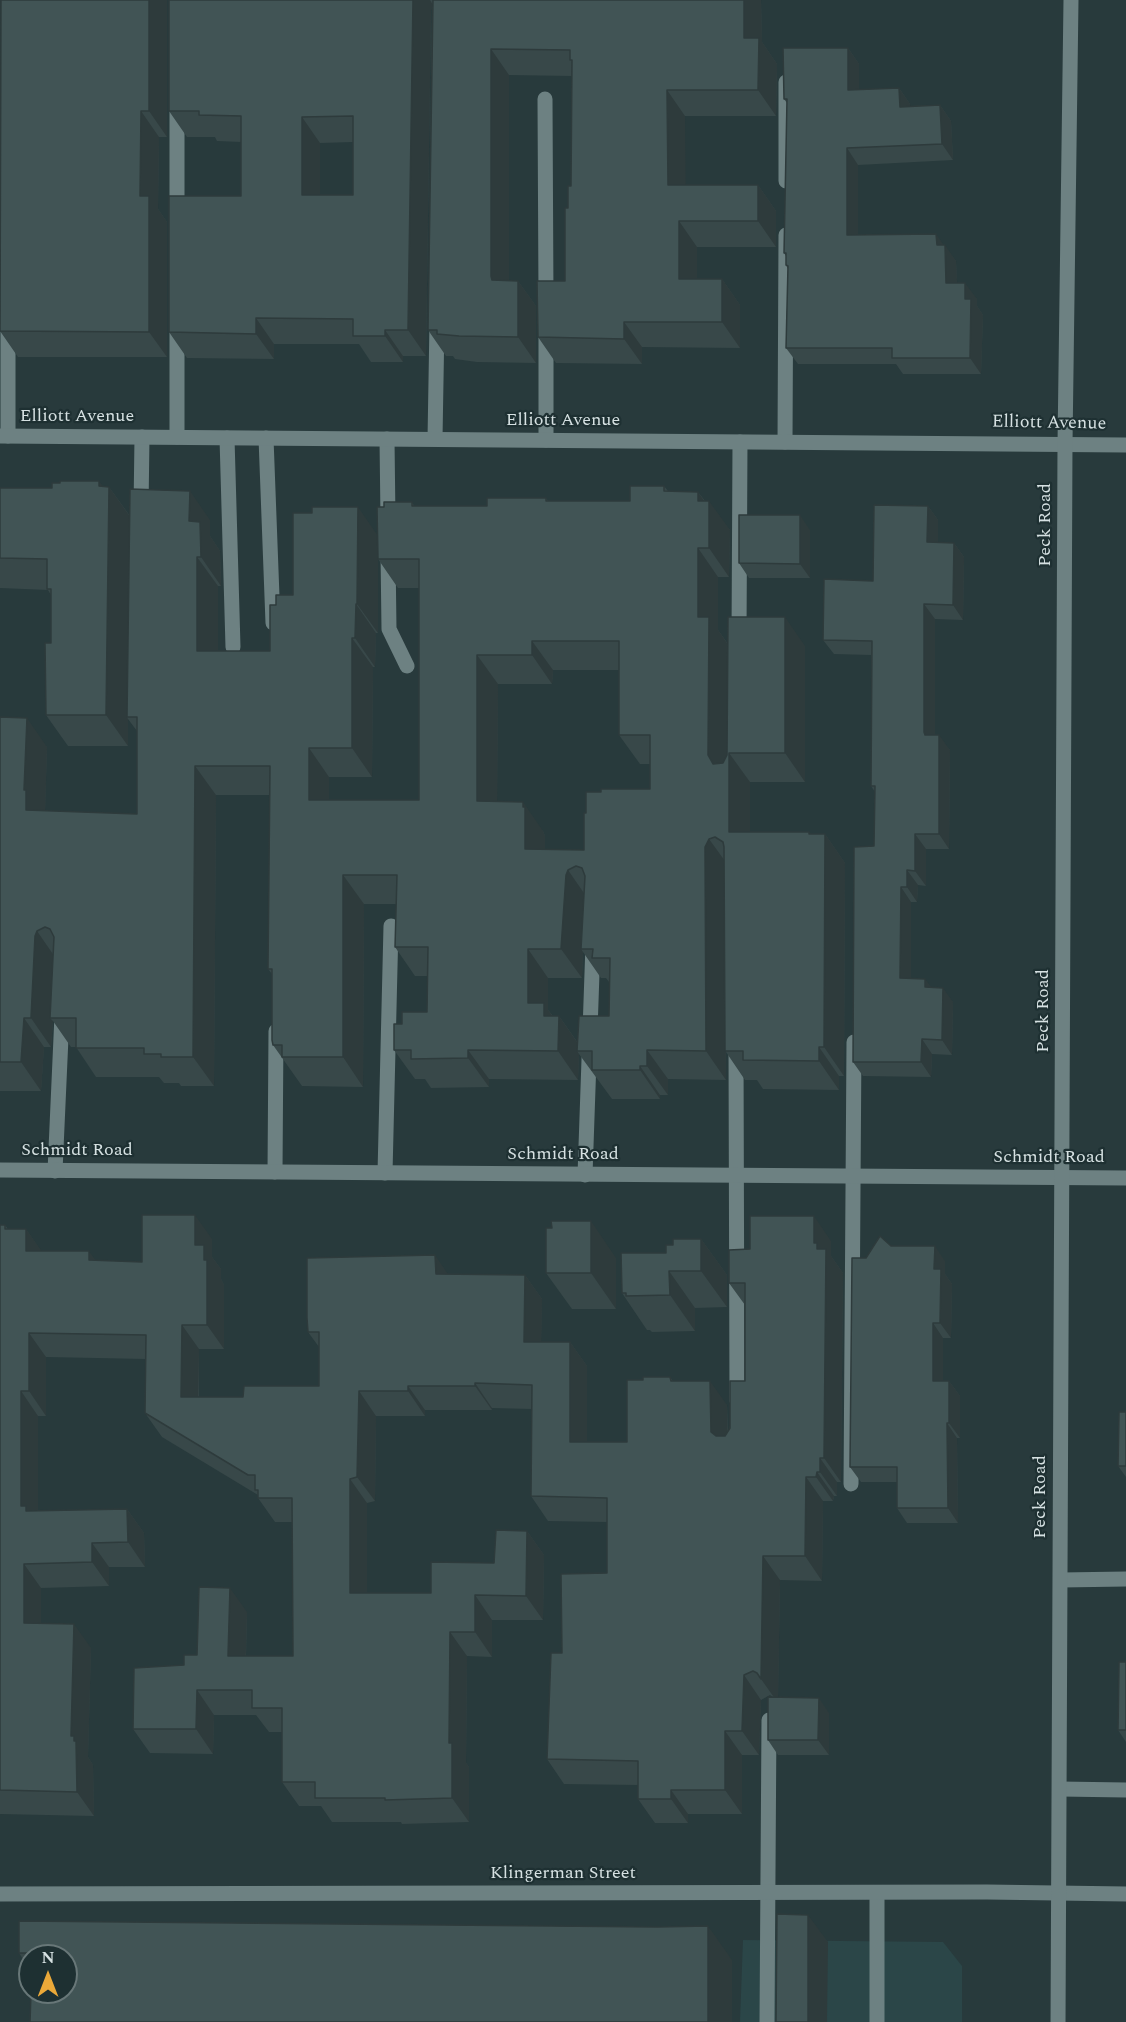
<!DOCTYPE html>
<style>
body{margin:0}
#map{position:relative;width:1126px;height:2022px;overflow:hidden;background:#283a3c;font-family:Spectral,serif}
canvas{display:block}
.north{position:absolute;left:18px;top:1944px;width:60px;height:60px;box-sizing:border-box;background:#1e3032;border:2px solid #687778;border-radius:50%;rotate:0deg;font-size:16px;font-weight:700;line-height:24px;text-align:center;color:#d6e1e2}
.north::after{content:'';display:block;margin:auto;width:21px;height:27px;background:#eba939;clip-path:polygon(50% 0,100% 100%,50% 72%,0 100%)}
</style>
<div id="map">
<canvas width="1126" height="2022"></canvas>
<div class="north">N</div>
</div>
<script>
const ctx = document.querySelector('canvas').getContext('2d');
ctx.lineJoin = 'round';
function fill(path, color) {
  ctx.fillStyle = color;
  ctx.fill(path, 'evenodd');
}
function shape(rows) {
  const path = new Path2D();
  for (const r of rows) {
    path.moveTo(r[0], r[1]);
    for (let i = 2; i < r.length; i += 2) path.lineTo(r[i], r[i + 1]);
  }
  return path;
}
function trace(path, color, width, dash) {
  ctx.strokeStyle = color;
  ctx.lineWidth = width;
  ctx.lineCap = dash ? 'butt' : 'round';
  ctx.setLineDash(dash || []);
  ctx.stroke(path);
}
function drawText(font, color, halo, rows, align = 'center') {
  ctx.font = font + ' Spectral,serif';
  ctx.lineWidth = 4.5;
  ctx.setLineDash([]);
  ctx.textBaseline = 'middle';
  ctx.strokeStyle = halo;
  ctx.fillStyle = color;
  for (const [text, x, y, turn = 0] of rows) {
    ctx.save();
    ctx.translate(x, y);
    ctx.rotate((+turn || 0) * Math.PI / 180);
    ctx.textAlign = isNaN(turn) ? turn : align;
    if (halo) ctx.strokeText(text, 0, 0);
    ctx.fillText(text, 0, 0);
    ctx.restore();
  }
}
const built = shape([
 [743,1940,943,1942,962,1966,962,2022,740,2022]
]);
const service = shape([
 [545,99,546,300],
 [177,104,177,215],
 [786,181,786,82],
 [177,323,177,437],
 [546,330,546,440],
 [8,436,8,325],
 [227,438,233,647],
 [266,438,273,623],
 [387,439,388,520],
 [435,439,437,322],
 [785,442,786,235],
 [141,509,142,437],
 [388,553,389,629,407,666],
 [739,637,740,442],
 [736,1047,737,1401],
 [55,1171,62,1015],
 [275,1172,276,1031],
 [385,1173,391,926],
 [585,1175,593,944],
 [851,1484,854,1042],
 [1061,1580,1126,1579],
 [1060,1789,1126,1790],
 [877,1893,877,2022],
 [767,2022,769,1720]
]);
const minor = shape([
 [0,1170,1126,1178]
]);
const tertiary = shape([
 [0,436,1126,445],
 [0,1894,987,1892,1126,1894]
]);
const secondary = shape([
 [1058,2022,1065,444,1071,0]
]);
const wall = shape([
 [167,0,167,137,159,137,158,209,167,222,167,357,18,357,0,331],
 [169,0,761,0,762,42,777,64,776,116,685,116,685,185,758,185,776,211,776,247,697,247,697,279,722,279,740,305,740,348,642,347,642,364,556,363,538,337,565,281,568,208,571,186,572,76,509,75,509,281,518,281,536,306,536,363,477,362,455,359,453,356,446,356,428,330,432,6,431,10,426,356,403,356,403,362,371,362,359,344,274,344,274,359,187,358,169,332,241,196,241,142,217,141,215,137,187,137,169,111],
 [353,142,353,195,320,195,320,143],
 [848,48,859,64,859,90,899,88,910,104,910,106,940,105,951,121,953,160,858,165,858,235,943,245,956,261,957,283,977,299,977,306,983,315,981,374,903,374,896,364,798,364,786,348,788,269,786,265,786,256,784,253,787,103,784,99],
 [664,486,668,491,698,492,705,501,730,530,729,577,718,577,718,630,728,644,805,646,805,782,750,782,750,832,809,832,811,834,825,834,845,863,844,1076,839,1076,839,1090,763,1089,757,1080,745,1080,726,1052,726,1080,668,1079,668,1095,660,1095,660,1099,612,1099,579,1054,578,1080,489,1079,489,1087,431,1088,425,1079,415,1079,394,1050,402,1024,427,1012,428,976,415,976,395,947,396,904,364,904,363,1087,302,1086,273,1045,272,974,268,969,270,795,216,795,214,1086,181,1086,179,1083,164,1083,159,1077,96,1077,76,1047,71,1047,53,1021,51,1047,44,1047,41,1091,0,1091,0,717,47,747,45,811,137,814,137,731,128,719,128,746,68,746,46,715,51,643,51,595,48,590,0,588,0,488,52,488,109,487,130,516,210,520,210,536,220,551,221,586,218,586,218,651,270,651,276,605,293,595,378,535,384,507,412,502,414,506,487,506,546,498,548,501,630,501],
 [378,559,398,588,419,588,419,800,329,800,329,777,372,777,373,667,375,667,376,633,378,633],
 [553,670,619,670,619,735,640,764,650,764,650,789,601,792,586,813,584,850,545,849,545,836,543,831,497,802,498,684,552,684],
 [583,952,601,978,606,978,609,982,609,1016,578,1043,559,1016,553,1016,548,1010,548,978,582,978],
 [928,506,938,520,938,542,954,543,964,557,963,620,935,619,935,735,950,750,949,849,926,849,926,886,918,885,917,902,911,902,911,978,931,987,953,1002,952,1055,932,1054,931,1077,863,1076,853,1062,874,846,875,792,871,786,871,655,834,654,823,640,873,581],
 [810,530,810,578,749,578,739,563],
 [0,1225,5,1225,8,1229,26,1229,41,1251,96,1261,142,1262,212,1239,212,1257,221,1269,221,1279,224,1285,224,1349,199,1349,199,1397,243,1397,319,1386,319,1347,308,1332,448,1274,525,1275,542,1299,541,1342,570,1342,587,1366,587,1442,627,1442,643,1380,670,1377,673,1381,727,1405,728,1431,745,1381,745,1305,729,1283,831,1241,831,1256,843,1273,841,1482,837,1482,837,1496,834,1496,833,1501,823,1501,822,1581,780,1580,778,1698,829,1713,829,1755,778,1755,768,1740,774,1698,770,1695,761,1700,759,1755,742,1755,742,1814,688,1814,688,1823,655,1823,638,1799,638,1785,564,1784,547,1759,562,1653,607,1573,607,1522,548,1521,531,1496,532,1409,492,1408,492,1410,425,1410,425,1416,376,1416,375,1501,367,1503,367,1593,431,1593,494,1563,527,1531,544,1555,543,1620,492,1620,492,1657,467,1656,466,1763,469,1767,469,1822,402,1824,401,1822,332,1822,321,1806,299,1806,282,1782,282,1732,269,1732,256,1715,214,1715,213,1754,150,1753,133,1729,184,1665,197,1655,247,1612,246,1656,293,1656,292,1522,275,1522,258,1498,258,1495,162,1437,145,1413,146,1359,46,1357,46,1416,38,1416,38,1511,127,1509,144,1533,145,1567,109,1567,109,1586,41,1588,41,1623,91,1648,88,1757,93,1765,94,1816,0,1814],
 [701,1239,727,1275,727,1307,695,1308,695,1331,652,1332,650,1330,647,1330,622,1293,673,1245],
 [891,1246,945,1261,945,1274,952,1284,951,1338,943,1338,943,1381,949,1381,960,1396,960,1438,957,1438,958,1523,907,1523,897,1508,897,1482,861,1482,850,1467,866,1258],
 [616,1258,616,1309,572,1309,546,1273],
 [1126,1412,1126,1477,1118,1466],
 [1126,1662,1126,1742,1118,1730],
 [19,1953,732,1960,30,1956,30,1970]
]);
const shadedWall = shape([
 [149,0,167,0,167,137,149,111],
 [413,0,430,0,433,5,431,10,426,356,408,330],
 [744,0,761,0,762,42,777,64,776,116,758,90,744,38],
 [848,48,859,64,859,106,848,90],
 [491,49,509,75,509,302,492,280,491,276],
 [899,88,910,104,911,123,900,107],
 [667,90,685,116,686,211,668,185],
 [940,105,951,121,953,160,942,144],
 [141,111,159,137,158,209,167,222,167,357,149,332,140,196],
 [302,117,320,143,320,220,302,195],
 [847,148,858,165,858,251,847,235],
 [758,185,776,211,776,247,758,221],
 [679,221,697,247,697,305,679,279],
 [936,234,945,247,945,245,956,261,958,299,946,283,937,245],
 [722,279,740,305,740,348,722,322],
 [518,281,536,306,536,363,518,337],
 [965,283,977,299,977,306,983,315,981,374,970,358,965,299],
 [256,318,274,344,274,359,256,334],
 [624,322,642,347,642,364,624,339],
 [385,330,403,356,403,362,385,336],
 [99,481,109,495,109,487,131,518,127,717,128,719,128,746,106,715],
 [190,491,210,520,210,536,220,551,221,586,201,557,189,521],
 [698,492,709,508,709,501,730,530,729,577,709,548,698,501],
 [928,506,938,520,938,557,927,542],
 [358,507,378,536,378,633,357,604],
 [800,515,810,530,810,578,800,564],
 [954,543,964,557,963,620,953,605],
 [698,548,718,577,718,630,729,646,729,753,750,782,750,861,729,832,708,755,698,617],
 [197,557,218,586,218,680,197,651],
 [356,604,376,633,375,667,355,638],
 [924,604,935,619,935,747,925,735,924,732],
 [785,617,805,646,805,782,785,753],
 [352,638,373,667,372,777,352,748],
 [532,641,553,670,552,684,532,655],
 [477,655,498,684,497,830,477,801],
 [27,718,47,747,45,816,26,810,24,790],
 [939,735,950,750,949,849,939,834],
 [309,748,329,777,329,829,309,800],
 [195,766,216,795,214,1086,193,1057],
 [523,802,543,831,545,836,545,878,525,849],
 [809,832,825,855,825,834,845,863,844,1076,824,1047],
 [915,834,926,849,926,886,915,871],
 [709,839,730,868,725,876,726,1080,706,1051,705,847],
 [568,870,588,899,581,949,583,952,582,978,561,949,566,875],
 [907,870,918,885,917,902,907,887],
 [343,875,364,904,363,1087,343,1057],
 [901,887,911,902,911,993,900,978],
 [37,931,57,960,50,1018,53,1021,51,1047,31,1018,35,936],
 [528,949,548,978,548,1010,559,1025,559,1016,579,1045,577,1051,579,1054,578,1080,558,1051,528,1003],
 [925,979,936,993,925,987],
 [943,988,953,1002,952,1055,942,1040],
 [24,1018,44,1047,41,1091,21,1062],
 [922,1039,932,1054,931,1077,921,1062],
 [819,1047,839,1076,839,1090,819,1061],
 [468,1050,489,1079,489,1087,468,1058],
 [647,1050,668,1079,668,1095,647,1066],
 [640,1066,660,1095,660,1099,640,1070],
 [195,1215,212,1239,212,1257,221,1269,221,1279,224,1285,224,1349,207,1325,195,1245],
 [814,1216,831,1241,831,1256,843,1273,841,1482,824,1458,814,1243],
 [591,1221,616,1258,616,1309,591,1273],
 [26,1229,43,1253,26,1251],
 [701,1239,727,1275,727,1307,701,1271],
 [935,1246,945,1261,945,1274,952,1284,951,1338,940,1323,934,1269],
 [89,1251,106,1275,89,1260],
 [435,1255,452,1280,436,1274],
 [669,1271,695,1308,695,1331,670,1295],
 [525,1275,542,1299,541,1366,524,1342],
 [933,1323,943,1338,943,1396,933,1381],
 [182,1325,199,1349,198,1421,181,1397],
 [29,1333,46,1357,46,1416,29,1391],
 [570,1342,587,1366,587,1467,570,1442],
 [710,1381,727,1405,728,1456,711,1432],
 [949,1381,960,1396,960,1438,949,1423],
 [475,1383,492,1408,492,1410,475,1386],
 [408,1386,425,1410,425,1416,408,1391],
 [21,1391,38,1416,38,1523,21,1506],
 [359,1391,376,1416,375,1501,357,1477],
 [947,1423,957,1438,958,1523,948,1508],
 [820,1458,837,1482,837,1496,820,1472],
 [817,1472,834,1496,833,1501,816,1477],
 [806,1477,823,1501,822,1581,805,1556],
 [350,1479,367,1503,367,1617,350,1593],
 [127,1509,144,1533,145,1567,128,1542],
 [527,1531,544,1555,543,1620,526,1596],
 [92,1543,109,1567,109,1586,92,1562],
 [763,1556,780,1580,778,1703,761,1679],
 [24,1564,41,1588,41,1648,24,1623],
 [230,1588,247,1612,245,1680,228,1656],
 [475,1595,492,1620,492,1657,475,1632],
 [74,1624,91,1648,88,1757,93,1765,94,1816,77,1792,71,1736],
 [450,1632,467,1656,466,1763,469,1767,469,1822,452,1798,449,1743],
 [744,1675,761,1700,759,1755,742,1731],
 [197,1690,214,1715,213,1754,196,1729],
 [819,1698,829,1713,829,1755,818,1740],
 [725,1731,742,1755,742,1814,725,1790],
 [671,1790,688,1814,688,1823,671,1799],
 [808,1915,828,1942,827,2022,808,2022],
 [708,1926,732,1960,732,2022,708,2022]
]);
const building = shape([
 [1,0,149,0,149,111,141,111,140,196,149,196,149,332,0,331,1,0],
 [169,0,413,0,408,330,385,330,385,336,353,336,353,319,256,318,256,334,169,332,169,196,241,196,241,116,199,115,199,111,169,111,169,0],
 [353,116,353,195,302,195,302,117,353,116],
 [433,0,744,0,744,38,759,38,758,90,667,90,668,185,758,185,758,221,679,221,679,279,722,279,722,322,624,322,624,339,538,337,537,281,565,281,565,208,568,208,568,186,571,186,572,60,570,60,570,50,491,49,491,276,492,280,518,281,518,337,459,336,437,334,437,330,428,330,433,0],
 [783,48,848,48,848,90,899,88,900,107,940,105,942,144,847,148,847,235,936,234,937,245,945,245,946,283,965,283,965,299,971,299,970,358,892,358,892,348,786,348,788,266,786,265,786,253,784,253,787,99,784,99,783,48],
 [60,481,99,481,99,486,109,487,106,715,46,715,45,643,51,643,51,589,47,589,47,559,0,558,0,488,52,488,52,483,60,483,60,481],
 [630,486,664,486,664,491,698,492,698,501,709,501,709,548,698,548,698,617,709,617,708,755,713,764,723,763,727,755,728,617,785,617,785,753,729,753,729,832,809,832,809,834,825,834,824,1047,819,1047,819,1061,743,1060,743,1051,725,1051,724,847,723,842,715,837,709,839,705,847,706,1051,647,1050,647,1066,640,1066,640,1070,592,1070,592,1051,577,1051,579,1016,609,1016,610,958,592,958,593,949,581,949,585,876,582,868,576,866,568,870,566,875,561,949,528,949,528,1003,544,1003,544,1016,559,1016,558,1051,468,1050,468,1058,411,1059,411,1050,394,1050,394,1024,402,1024,402,1012,427,1012,428,947,395,947,397,875,343,875,343,1057,282,1057,282,1045,273,1045,272,1040,272,969,268,969,270,766,195,766,193,1057,161,1057,161,1054,144,1054,144,1048,76,1048,76,1018,50,1018,54,937,50,929,45,927,37,931,35,936,31,1018,24,1018,21,1062,0,1062,0,717,27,718,24,790,26,790,26,810,137,814,137,717,127,717,130,489,190,491,189,521,200,522,201,557,197,557,197,651,270,651,270,605,276,605,276,595,293,595,293,513,312,513,312,507,358,507,357,604,356,604,355,638,352,638,352,748,309,748,309,800,419,800,419,559,378,559,377,507,384,507,384,502,412,502,412,506,487,506,487,498,546,498,546,501,630,501,630,486],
 [532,641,619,641,619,735,650,735,650,789,601,789,601,792,586,792,586,813,584,813,584,850,525,849,525,807,523,807,523,802,477,801,477,655,532,655,532,641],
 [874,505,928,506,927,542,954,543,953,605,924,604,924,732,925,735,939,735,939,834,915,834,915,871,907,870,907,887,901,887,900,978,925,979,925,987,943,988,942,1040,922,1039,921,1062,853,1062,854,847,874,846,875,786,871,786,872,641,823,640,824,579,873,581,874,505],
 [739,515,800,515,800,564,739,563,739,515],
 [142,1215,195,1215,195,1245,204,1245,204,1260,207,1260,207,1325,182,1325,181,1397,243,1397,244,1386,319,1386,319,1332,308,1332,307,1318,307,1258,435,1255,436,1274,525,1275,524,1342,570,1342,570,1442,627,1442,627,1380,643,1380,643,1377,670,1377,671,1381,710,1381,711,1432,716,1436,725,1436,730,1428,730,1381,745,1381,745,1283,729,1283,729,1250,750,1249,750,1216,814,1216,814,1243,817,1243,817,1249,826,1249,824,1458,820,1458,820,1472,817,1472,816,1477,806,1477,805,1556,763,1556,761,1679,757,1673,753,1671,744,1675,742,1731,725,1731,725,1790,671,1790,671,1799,638,1799,638,1761,547,1759,551,1653,562,1653,561,1574,607,1573,607,1498,531,1496,532,1385,475,1383,475,1386,408,1386,408,1391,359,1391,357,1477,350,1479,350,1593,431,1593,431,1562,494,1563,496,1530,527,1531,526,1596,475,1595,475,1632,450,1632,449,1743,452,1743,452,1798,385,1800,385,1798,315,1798,315,1782,282,1782,282,1708,252,1708,252,1690,197,1690,196,1729,133,1729,134,1668,184,1665,184,1655,197,1655,199,1587,230,1588,228,1656,293,1656,292,1498,258,1498,258,1490,255,1490,255,1475,248,1475,145,1413,146,1335,29,1333,29,1391,21,1391,21,1506,26,1506,26,1511,127,1509,128,1542,92,1543,92,1562,24,1564,24,1623,74,1624,71,1736,74,1736,74,1741,76,1741,77,1792,0,1790,0,1225,5,1225,5,1229,26,1229,26,1251,89,1251,89,1260,142,1262,142,1215],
 [551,1221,591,1221,591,1273,546,1273,546,1228,552,1228,551,1221],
 [880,1236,891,1246,935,1246,934,1269,941,1269,940,1323,933,1323,933,1381,949,1381,949,1423,947,1423,948,1508,897,1508,897,1467,850,1467,852,1258,866,1258,880,1236],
 [673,1239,701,1239,701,1271,669,1271,670,1295,626,1296,626,1293,622,1293,621,1253,666,1253,666,1245,673,1245,673,1239],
 [1119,1412,1126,1412,1126,1466,1118,1466,1119,1412],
 [1119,1662,1126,1662,1126,1730,1118,1730,1119,1662],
 [768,1697,819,1698,818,1740,768,1740,768,1697],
 [777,1914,808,1915,808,2022,776,2022,777,1914],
 [19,1921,657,1927,708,1926,708,2022,30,2022,31,1992,66,1992,66,1956,31,1956,31,1953,19,1953,19,1921]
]);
const streetNames = [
 ["Elliott Avenue",77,417],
 ["Elliott Avenue",563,421],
 ["Elliott Avenue",1049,424,1],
 ["Peck Road",1046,525,-90],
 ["Peck Road",1044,1011,-90],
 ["Schmidt Road",77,1151],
 ["Schmidt Road",563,1155],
 ["Schmidt Road",1049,1158],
 ["Peck Road",1041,1497,-90],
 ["Klingerman Street",563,1874]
];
fill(built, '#2b4648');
trace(service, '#6d8182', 15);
trace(minor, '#6d8182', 15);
trace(tertiary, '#6d8182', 15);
trace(secondary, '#6d8182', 15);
fill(wall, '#384849');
fill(shadedWall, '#2e3b3c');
fill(building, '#415455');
trace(building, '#2e3b3c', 1.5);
drawText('18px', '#d6e1e2', '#1e3032', streetNames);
</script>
